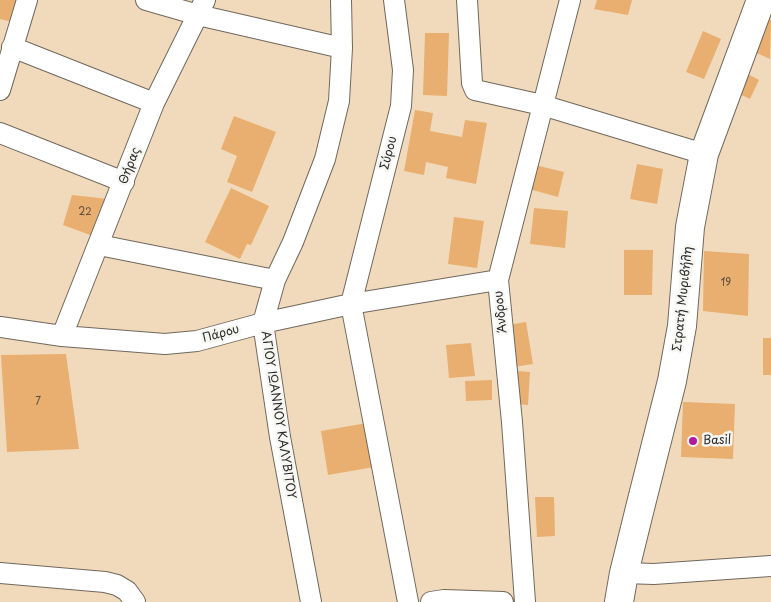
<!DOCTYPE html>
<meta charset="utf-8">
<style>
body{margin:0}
canvas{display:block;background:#f1dabb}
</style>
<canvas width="771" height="602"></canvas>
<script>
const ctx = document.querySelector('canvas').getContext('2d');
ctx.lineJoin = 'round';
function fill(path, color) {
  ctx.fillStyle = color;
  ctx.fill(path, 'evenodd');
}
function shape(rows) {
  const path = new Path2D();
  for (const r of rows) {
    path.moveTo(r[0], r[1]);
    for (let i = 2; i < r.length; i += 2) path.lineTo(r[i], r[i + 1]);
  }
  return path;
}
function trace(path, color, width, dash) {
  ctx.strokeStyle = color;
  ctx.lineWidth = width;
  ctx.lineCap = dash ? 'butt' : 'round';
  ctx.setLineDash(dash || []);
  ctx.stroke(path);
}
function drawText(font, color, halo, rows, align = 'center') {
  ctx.font = font + ' "Playpen Sans",sans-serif';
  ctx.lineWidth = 5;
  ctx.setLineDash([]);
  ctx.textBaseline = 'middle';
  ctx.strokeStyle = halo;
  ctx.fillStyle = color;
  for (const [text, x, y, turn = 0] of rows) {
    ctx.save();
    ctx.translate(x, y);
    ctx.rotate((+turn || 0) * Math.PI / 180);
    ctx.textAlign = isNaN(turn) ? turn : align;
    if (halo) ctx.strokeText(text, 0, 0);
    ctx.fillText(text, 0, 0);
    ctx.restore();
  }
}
const building = shape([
 [0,0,17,0,12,22,0,19],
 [597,0,632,0,628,15,594,9],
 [767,18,771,20,770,59,752,51],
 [703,31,721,39,704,79,686,72],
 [425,33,449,33,447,96,423,95],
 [744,72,759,80,750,99,735,92],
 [415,110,433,113,430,131,462,137,465,120,487,123,476,184,446,178,448,167,426,162,424,175,404,171],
 [234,116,276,132,252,192,227,182,237,156,221,149],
 [637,164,663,169,657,204,630,199],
 [535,165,564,172,558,197,529,189],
 [231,188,269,206,251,245,247,244,240,259,205,242],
 [72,195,108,199,93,236,63,225],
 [534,208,568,211,565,248,530,244],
 [454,217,484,221,477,268,448,264],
 [624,250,653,250,652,295,624,295],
 [704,251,749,254,748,316,703,311],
 [526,322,533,364,514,367,508,325],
 [763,338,771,338,771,375,763,375],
 [471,343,475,376,449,378,446,345],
 [66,354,79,449,7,452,1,355],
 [517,371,530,372,528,405,515,404],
 [492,380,492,400,466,401,465,381],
 [683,402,735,404,733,459,681,457],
 [367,423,374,467,328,475,321,431],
 [535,497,554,497,555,536,537,537]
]);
const street = shape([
 [146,0,198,15,342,48],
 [394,0,403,70,401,106,351,304,408,602],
 [467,0,472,83,475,90,542,105,704,154],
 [12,47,154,103],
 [0,90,27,0],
 [0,133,124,182],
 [99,245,275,280],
 [0,327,62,336,165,344,197,341,263,323,351,304,498,280],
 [62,336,154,103,205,0],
 [0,573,105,582,117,585,127,591,135,602],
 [624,573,654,574,771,566],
 [311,602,280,437,263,323,275,280,293,242,325,159,339,101,342,48,341,0],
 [431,602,444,600,503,602],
 [525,602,512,422,498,280,570,0]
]);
const secondary = shape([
 [619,602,624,573,640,508,672,381,682,326,690,227,704,154,761,0]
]);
const markers = [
 [693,441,5,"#b5179e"]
];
const numberNames = [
 ["22",85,212],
 ["19",726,283],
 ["7",38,402]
];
const streetNames = [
 ["Σύρου",389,153,-75],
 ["Θήρας",130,166,-69],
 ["Στρατή Μυριβήλη",683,299,-84],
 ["Άνδρου",501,312,-96],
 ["Πάρου",221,334,-15],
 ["ΑΓΙΟΥ ΙΩΑΝΝΟΥ ΚΑΛΥΒΙΤΟΥ",278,415,81]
];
const poiNames = [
 ["Basil",703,441]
];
fill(building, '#e8af70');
trace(street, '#70685d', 22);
trace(secondary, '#70685d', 30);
trace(street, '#fff', 20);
trace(secondary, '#fff', 28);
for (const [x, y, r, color] of markers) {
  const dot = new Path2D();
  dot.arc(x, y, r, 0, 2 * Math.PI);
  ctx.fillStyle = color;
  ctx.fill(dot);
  trace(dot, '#f6f6f2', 2);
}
drawText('10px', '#5a4c3c', null, numberNames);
drawText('12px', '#2b2b2b', '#f6f6f2', streetNames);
drawText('12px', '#2b2b2b', '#f6f6f2', poiNames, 'left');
</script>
